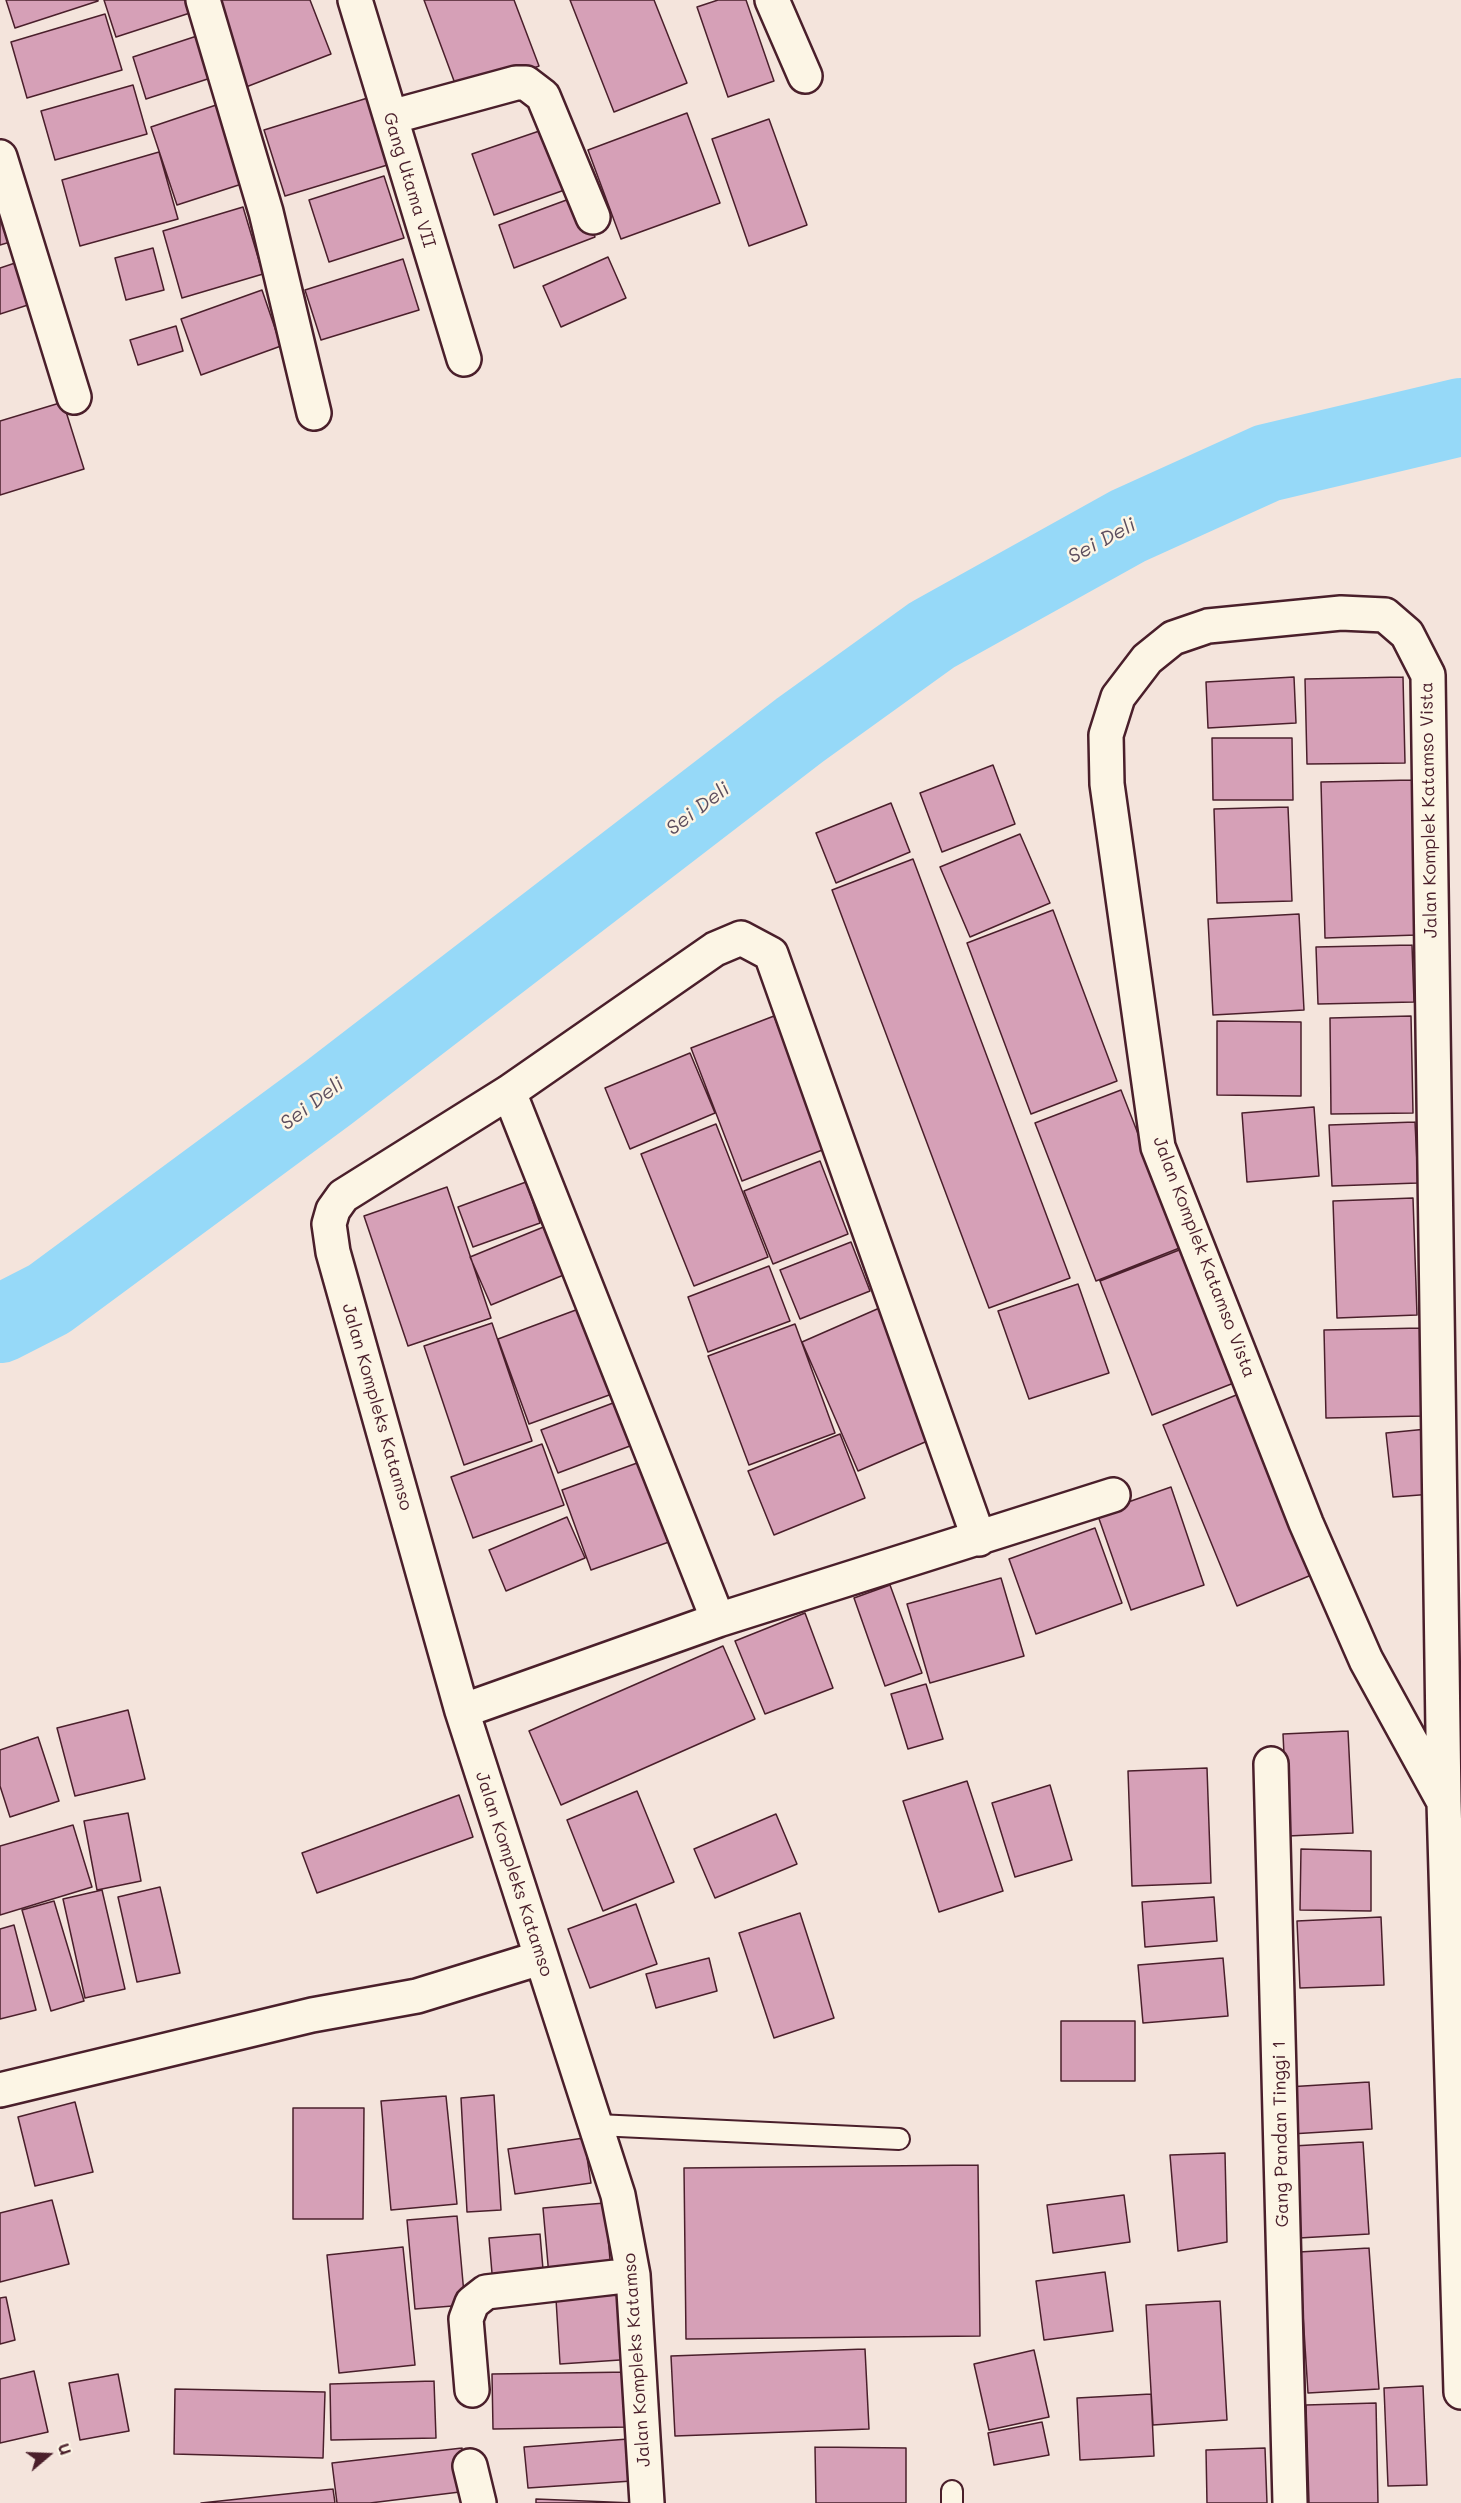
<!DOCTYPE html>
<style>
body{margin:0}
#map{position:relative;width:1461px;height:2503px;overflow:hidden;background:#f4e4dc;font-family:Mali,sans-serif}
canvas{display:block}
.north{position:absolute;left:18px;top:2425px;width:60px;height:60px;-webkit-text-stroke:4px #fcf5e5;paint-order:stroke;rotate:71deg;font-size:16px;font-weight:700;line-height:24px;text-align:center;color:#4a1f2b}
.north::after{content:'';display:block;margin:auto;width:21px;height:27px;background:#4a1f2b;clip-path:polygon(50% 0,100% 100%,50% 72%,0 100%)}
</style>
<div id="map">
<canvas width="1461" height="2503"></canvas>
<div class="north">U</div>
</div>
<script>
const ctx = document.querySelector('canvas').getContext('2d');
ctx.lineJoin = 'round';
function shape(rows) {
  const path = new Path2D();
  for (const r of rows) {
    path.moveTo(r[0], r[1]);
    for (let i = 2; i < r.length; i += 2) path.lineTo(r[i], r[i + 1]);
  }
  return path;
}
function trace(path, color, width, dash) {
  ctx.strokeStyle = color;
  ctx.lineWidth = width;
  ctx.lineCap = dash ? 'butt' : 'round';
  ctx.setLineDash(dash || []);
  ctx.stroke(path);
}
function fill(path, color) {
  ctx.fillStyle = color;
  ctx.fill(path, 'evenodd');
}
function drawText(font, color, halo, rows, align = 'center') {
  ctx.font = font + ' Mali,sans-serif';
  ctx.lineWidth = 5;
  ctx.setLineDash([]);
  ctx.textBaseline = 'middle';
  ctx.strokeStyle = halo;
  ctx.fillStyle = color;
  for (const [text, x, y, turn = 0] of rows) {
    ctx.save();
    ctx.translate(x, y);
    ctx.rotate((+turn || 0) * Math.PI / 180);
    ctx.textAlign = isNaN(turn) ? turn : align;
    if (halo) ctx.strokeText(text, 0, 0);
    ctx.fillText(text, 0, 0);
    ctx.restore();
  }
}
const river = shape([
 [0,1324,49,1299,328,1093,800,730,932,635,1128,526,1267,463,1461,417]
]);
const building = shape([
 [6,0,98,0,98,1,15,28,6,0],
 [104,0,189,0,193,12,116,37,104,0],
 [213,0,310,0,331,54,246,87,213,0],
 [424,0,514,0,539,66,460,97,424,0],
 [570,0,654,0,687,83,614,112,570,0],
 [718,0,746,0,774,81,728,97,697,7,718,0],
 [105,14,122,70,27,98,11,42,105,14],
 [209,32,223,74,146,99,133,57,209,32],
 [133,85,147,134,55,160,41,111,133,85],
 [374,96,394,163,285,196,264,130,374,96],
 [225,102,251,181,177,205,151,127,225,102],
 [687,113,720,203,621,239,588,150,687,113],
 [769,119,807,225,749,246,712,139,769,119],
 [551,127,573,187,494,215,472,154,551,127],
 [159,152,178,219,80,246,62,180,159,152],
 [384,176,404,238,329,262,309,200,384,176],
 [0,185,17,240,0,245,0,185],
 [580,195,595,237,514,268,499,225,580,195],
 [243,207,263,274,182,298,163,231,243,207],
 [153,248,164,290,126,300,115,258,153,248],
 [608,257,626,298,561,327,543,286,608,257],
 [403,259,419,310,321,340,305,290,403,259],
 [21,261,34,303,0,314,0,268,21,261],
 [262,290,281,346,201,375,181,319,262,290],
 [176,326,183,351,138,365,130,340,176,326],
 [63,402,84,469,0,495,0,421,63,402],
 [1294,677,1296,723,1208,728,1206,682,1294,677],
 [1403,677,1405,763,1307,764,1305,679,1403,677],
 [1212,738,1292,738,1293,800,1213,800,1212,738],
 [993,765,1015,824,942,852,920,793,993,765],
 [1412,780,1417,935,1325,938,1321,782,1412,780],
 [891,803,910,852,836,883,816,833,891,803],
 [1288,807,1292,901,1217,903,1214,809,1288,807],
 [1020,834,1050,903,970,937,940,867,1020,834],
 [913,859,1070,1278,989,1308,832,890,913,859],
 [1053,910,1117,1081,1031,1114,967,943,1053,910],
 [1299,914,1304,1010,1213,1015,1208,919,1299,914],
 [1412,945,1414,1002,1318,1004,1316,947,1412,945],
 [774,1016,825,1149,742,1181,691,1048,774,1016],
 [1411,1016,1413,1113,1331,1114,1330,1018,1411,1016],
 [1217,1021,1301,1022,1301,1096,1217,1095,1217,1021],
 [690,1053,715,1113,630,1149,605,1088,690,1053],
 [1121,1090,1182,1247,1096,1281,1035,1123,1121,1090],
 [1314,1107,1319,1176,1247,1182,1242,1113,1314,1107],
 [1415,1122,1418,1183,1332,1186,1329,1125,1415,1122],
 [716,1124,768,1257,694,1286,641,1154,716,1124],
 [820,1161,848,1234,773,1264,744,1191,820,1161],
 [526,1182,540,1223,473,1247,458,1207,526,1182],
 [447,1187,491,1318,408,1346,364,1216,447,1187],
 [1413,1198,1417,1315,1337,1318,1333,1201,1413,1198],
 [546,1226,566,1274,491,1305,470,1257,546,1226],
 [851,1242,870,1291,800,1319,780,1270,851,1242],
 [1192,1245,1244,1379,1152,1415,1100,1281,1192,1245],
 [769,1266,790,1321,708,1352,688,1297,769,1266],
 [1078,1284,1109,1373,1029,1399,998,1311,1078,1284],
 [592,1304,623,1390,529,1424,498,1339,592,1304],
 [884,1306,939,1436,858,1471,802,1342,884,1306],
 [492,1323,532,1441,464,1465,424,1346,492,1323],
 [795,1324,835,1433,749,1465,708,1356,795,1324],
 [1422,1328,1424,1416,1326,1418,1324,1330,1422,1328],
 [1246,1391,1321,1571,1237,1606,1163,1425,1246,1391],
 [621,1400,638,1443,558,1473,541,1430,621,1400],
 [1427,1429,1433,1494,1393,1497,1386,1433,1427,1429],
 [840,1434,865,1498,774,1535,748,1471,840,1434],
 [542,1444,564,1505,473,1538,451,1477,542,1444],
 [651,1458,680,1538,591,1570,562,1490,651,1458],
 [1171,1487,1204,1585,1131,1610,1097,1513,1171,1487],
 [567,1517,585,1558,506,1591,489,1550,567,1517],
 [1095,1528,1122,1603,1036,1634,1009,1559,1095,1528],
 [1001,1578,1024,1656,930,1683,907,1604,1001,1578],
 [890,1585,922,1673,885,1686,854,1598,890,1585],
 [805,1613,833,1688,765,1714,735,1641,805,1613],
 [723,1646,755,1719,561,1805,529,1731,723,1646],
 [926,1684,943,1739,908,1749,891,1694,926,1684],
 [128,1710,145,1779,75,1796,57,1728,128,1710],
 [1348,1731,1353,1833,1288,1836,1283,1734,1348,1731],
 [38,1737,59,1801,10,1817,0,1786,0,1750,38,1737],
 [1207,1768,1211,1883,1132,1886,1128,1771,1207,1768],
 [967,1781,1003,1891,939,1912,903,1801,967,1781],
 [1050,1785,1072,1860,1015,1877,992,1803,1050,1785],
 [637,1791,674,1882,603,1911,567,1820,637,1791],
 [459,1795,473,1837,317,1893,302,1853,459,1795],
 [128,1813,141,1881,97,1890,84,1821,128,1813],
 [776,1814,797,1864,715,1898,694,1849,776,1814],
 [73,1825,92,1887,0,1915,0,1846,73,1825],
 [1301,1849,1371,1851,1371,1911,1300,1910,1301,1849],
 [160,1887,180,1973,137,1982,118,1897,160,1887],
 [102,1890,125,1989,85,1998,63,1899,102,1890],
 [1214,1897,1217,1941,1145,1947,1142,1902,1214,1897],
 [54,1901,84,2001,51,2011,22,1910,54,1901],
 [636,1904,657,1964,590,1988,568,1929,636,1904],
 [800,1913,834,2018,774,2038,739,1933,800,1913],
 [1381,1917,1384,1985,1300,1988,1297,1921,1381,1917],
 [14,1925,36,2010,0,2019,0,1929,14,1925],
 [709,1958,717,1991,656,2008,646,1974,709,1958],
 [1223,1958,1228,2016,1143,2023,1138,1965,1223,1958],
 [1061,2021,1135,2021,1135,2081,1061,2081,1061,2021],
 [1369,2082,1372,2129,1291,2134,1287,2087,1369,2082],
 [494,2095,501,2210,467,2212,461,2098,494,2095],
 [446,2096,457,2204,391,2210,381,2101,446,2096],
 [75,2102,93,2172,35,2186,18,2117,75,2102],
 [293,2108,364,2108,363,2219,293,2219,293,2108],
 [584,2138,591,2183,515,2194,508,2149,584,2138],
 [1363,2142,1369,2234,1299,2238,1293,2146,1363,2142],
 [1225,2153,1227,2242,1178,2251,1170,2155,1225,2153],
 [978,2165,980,2336,686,2339,684,2168,978,2165],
 [1124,2195,1130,2242,1053,2253,1047,2205,1124,2195],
 [52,2200,69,2264,0,2282,0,2213,52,2200],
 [605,2203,611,2271,549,2276,543,2208,605,2203],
 [457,2216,465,2305,415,2309,407,2220,457,2216],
 [540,2234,544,2281,493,2285,489,2238,540,2234],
 [403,2247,415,2365,339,2373,327,2255,403,2247],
 [1369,2248,1379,2389,1308,2393,1299,2252,1369,2248],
 [1105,2272,1113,2331,1044,2340,1036,2281,1105,2272],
 [631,2294,635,2359,560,2364,556,2299,631,2294],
 [6,2297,15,2340,0,2344,0,2298,6,2297],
 [1220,2301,1227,2420,1153,2425,1146,2305,1220,2301],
 [865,2349,869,2429,675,2436,671,2356,865,2349],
 [1034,2350,1049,2417,989,2430,974,2364,1034,2350],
 [34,2371,48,2432,0,2443,0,2379,34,2371],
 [631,2372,632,2427,493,2429,492,2374,631,2372],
 [118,2374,129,2431,80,2440,69,2383,118,2374],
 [434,2381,436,2438,331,2440,330,2384,434,2381],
 [1423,2386,1427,2485,1388,2486,1384,2388,1423,2386],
 [175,2389,325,2392,323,2458,174,2454,175,2389],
 [1151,2394,1154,2456,1080,2460,1077,2398,1151,2394],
 [1376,2403,1378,2503,1309,2503,1306,2405,1376,2403],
 [1042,2422,1049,2455,994,2465,988,2433,1042,2422],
 [628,2439,632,2481,528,2488,524,2447,628,2439],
 [815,2447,906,2448,906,2503,816,2503,815,2447],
 [462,2448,468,2491,370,2503,337,2503,332,2463,462,2448],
 [1265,2448,1267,2503,1207,2503,1206,2450,1265,2448],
 [333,2489,335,2503,201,2503,333,2489],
 [536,2499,634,2503,536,2503,536,2499]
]);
const lane = shape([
 [597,2125,899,2139],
 [952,2503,952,2491]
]);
const street = shape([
 [203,0,266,212,314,413],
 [355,0,464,359],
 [772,0,805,76],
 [391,117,516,83,526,83,543,96,593,217],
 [0,157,74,397],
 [509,1092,718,1620],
 [462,1711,718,1620,1113,1495],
 [1271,1764,1290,2503],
 [1444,1802,1366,1660,1306,1523,1158,1147,1107,784,1106,735,1118,697,1147,659,1173,638,1208,626,1341,613,1385,615,1407,634,1428,675,1444,1802,1461,2392],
 [0,2090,312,2015,417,1996,540,1958],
 [472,2390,466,2319,472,2303,486,2292,633,2275],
 [470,2466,479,2503],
 [647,2503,633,2275,618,2195,462,1711,333,1252,329,1224,333,1210,343,1196,509,1092,715,949,741,938,771,954,979,1539]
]);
const streetNames = [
 ["Gang Utama VII",409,180,73],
 ["Jalan Komplek Katamso Vista",1429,810,-91],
 ["Jalan Komplek Katamso Vista",1204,1257,69],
 ["Jalan Kompleks Katamso",377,1407,74],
 ["Jalan Kompleks Katamso",514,1874,72],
 ["Gang Pandan Tinggi 1",1281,2134,-91],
 ["Jalan Kompleks Katamso",637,2360,-94]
];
const waterNames = [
 ["Sei Deli",1102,541,-28],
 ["Sei Deli",698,809,-37],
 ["Sei Deli",312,1104,-37]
];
trace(river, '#96d9f8', 78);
fill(building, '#d6a0b7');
trace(building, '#4a1f2b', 1.5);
trace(lane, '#4a1f2b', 24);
trace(street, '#4a1f2b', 38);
trace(lane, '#fcf5e5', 20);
trace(street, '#fcf5e5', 33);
drawText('18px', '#4a1f2b', '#fcf5e5', streetNames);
drawText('italic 20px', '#5d4e5e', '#fcf5e5', waterNames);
</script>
